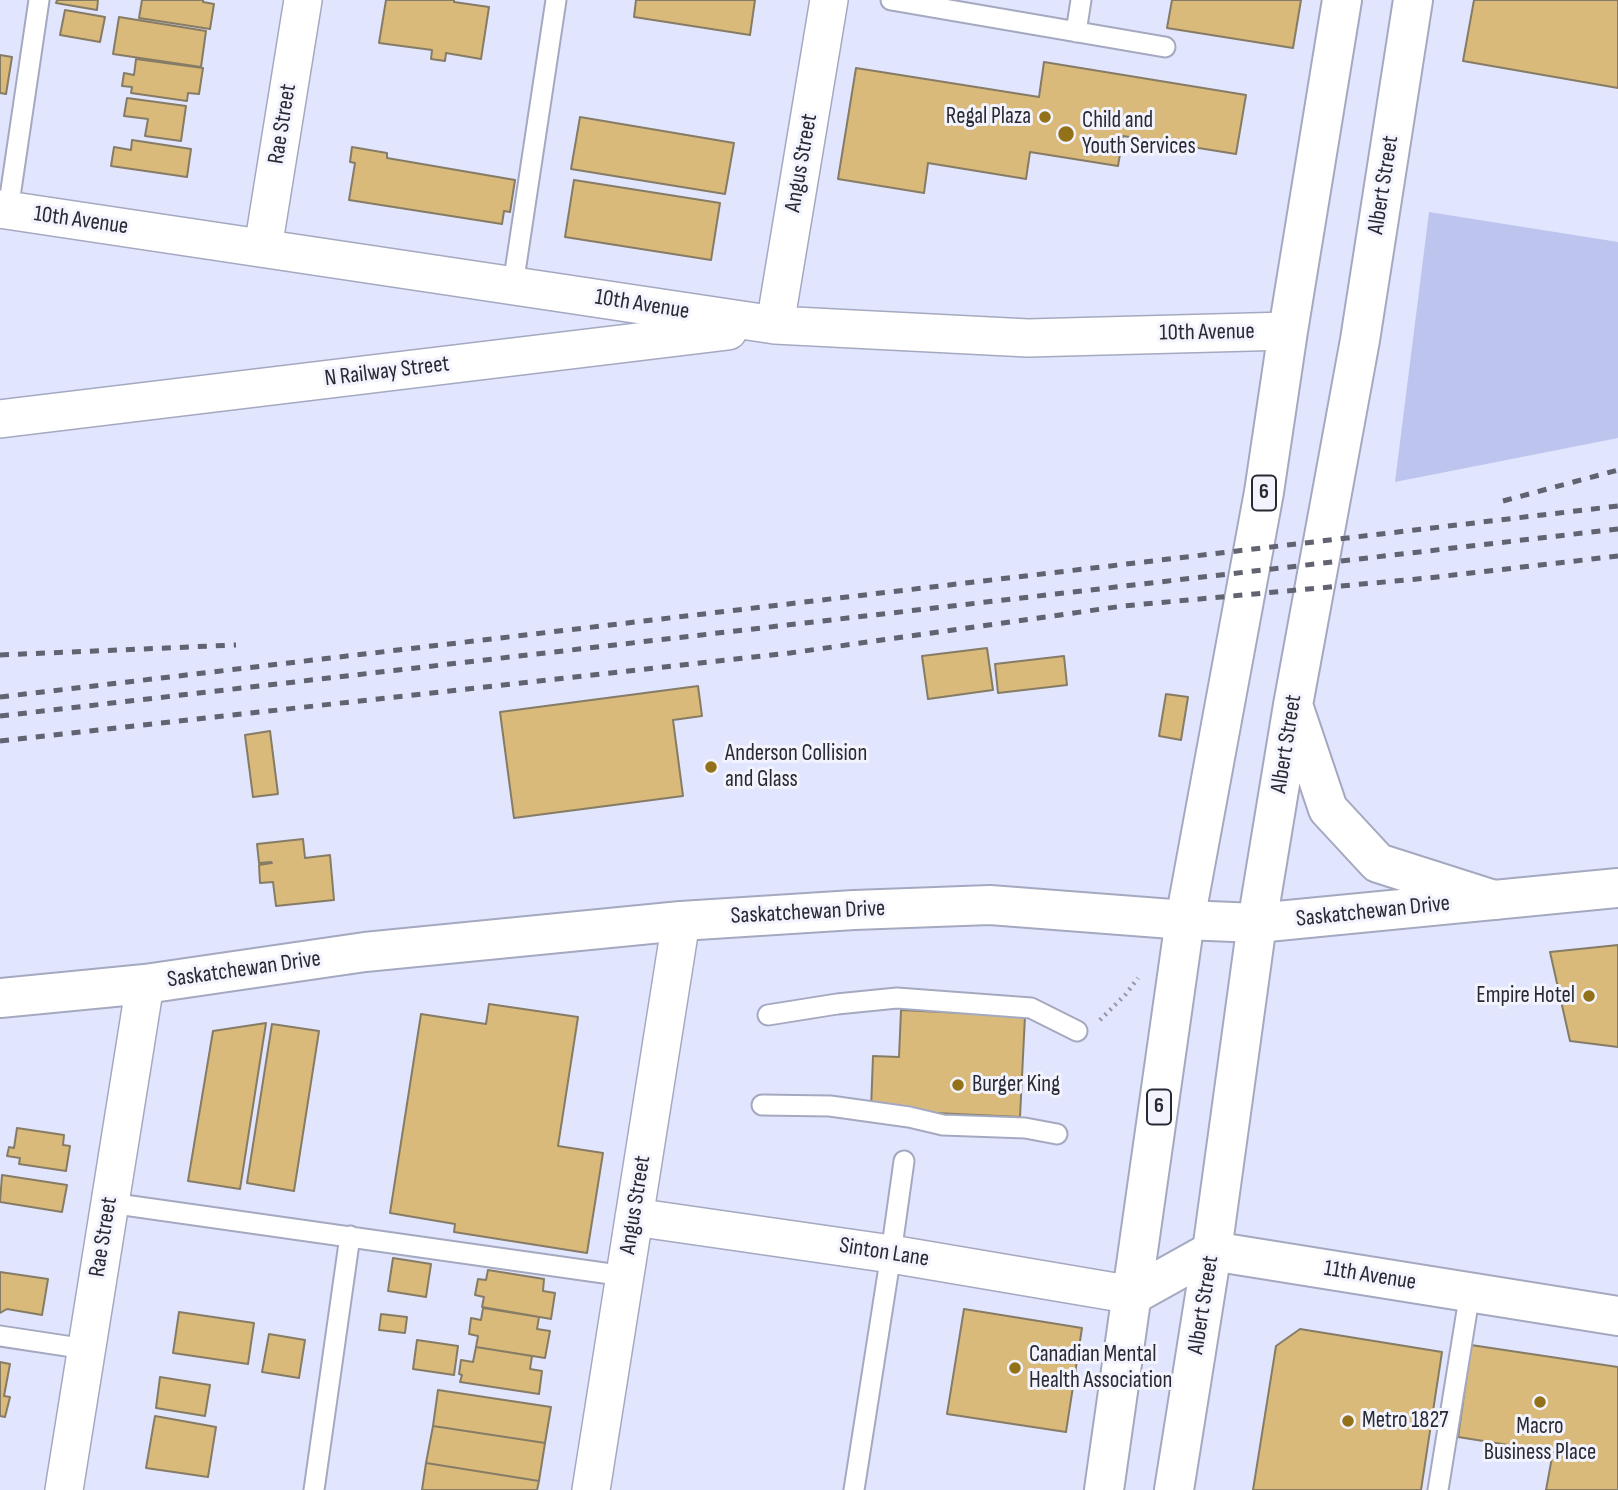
<!DOCTYPE html>
<style>
body{margin:0}
canvas{display:block;background:#e1e5fe}
</style>
<canvas width="1618" height="1490"></canvas>
<script>
const ctx = document.querySelector('canvas').getContext('2d');
ctx.lineJoin = 'round';
function fill(path, color) {
  ctx.fillStyle = color;
  ctx.fill(path, 'evenodd');
}
function shape(rows) {
  const path = new Path2D();
  for (const r of rows) {
    path.moveTo(r[0], r[1]);
    for (let i = 2; i < r.length; i += 2) path.lineTo(r[i], r[i + 1]);
  }
  return path;
}
function trace(path, color, width, dash) {
  ctx.strokeStyle = color;
  ctx.lineWidth = width;
  ctx.lineCap = dash ? 'butt' : 'round';
  ctx.setLineDash(dash || []);
  ctx.stroke(path);
}
function drawText(font, color, halo, rows, align = 'center') {
  ctx.font = font + ' "Sofia Sans Condensed",sans-serif';
  ctx.lineWidth = 6;
  ctx.setLineDash([]);
  ctx.textBaseline = 'middle';
  ctx.strokeStyle = halo;
  ctx.fillStyle = color;
  for (const [text, x, y, turn = 0] of rows) {
    ctx.save();
    ctx.translate(x, y);
    ctx.rotate((+turn || 0) * Math.PI / 180);
    ctx.textAlign = isNaN(turn) ? turn : align;
    if (halo) ctx.strokeText(text, 0, 0);
    ctx.fillText(text, 0, 0);
    ctx.restore();
  }
}
const green = shape([
 [1429,212,1618,242,1618,438,1395,482]
]);
const building = shape([
 [57,0,98,0,97,10,56,3,57,0],
 [142,0,203,0,203,2,214,4,210,29,139,18,142,0],
 [386,0,454,0,454,2,489,7,481,59,446,53,445,61,431,59,432,50,379,43,386,0],
 [636,0,755,0,750,35,634,17,636,0],
 [1172,0,1301,0,1293,48,1167,28,1172,0],
 [1474,0,1618,0,1618,88,1463,61,1474,0],
 [65,10,105,17,100,42,60,35,65,10],
 [119,17,206,31,201,67,113,54,119,17],
 [0,55,12,57,6,94,0,93,0,55],
 [136,59,203,68,199,94,188,93,187,101,131,93,132,87,122,86,124,73,134,75,136,59],
 [1044,62,1246,95,1236,154,1123,136,1118,166,1030,152,1026,179,928,163,924,193,838,179,856,68,1039,97,1044,62],
 [127,98,186,106,181,141,145,136,148,119,124,116,127,98],
 [580,117,734,143,725,194,571,169,580,117],
 [132,140,191,149,187,177,111,166,114,147,131,150,132,140],
 [352,147,387,153,387,158,515,180,510,212,504,211,502,224,349,200,355,163,350,162,352,147],
 [574,180,720,203,711,260,565,237,574,180],
 [987,648,993,690,928,699,922,656,987,648],
 [1064,656,1067,685,998,693,995,664,1064,656],
 [698,686,702,716,673,720,683,796,514,818,500,712,698,686],
 [1166,694,1188,697,1181,740,1159,736,1166,694],
 [270,731,278,794,253,797,245,735,270,731],
 [303,839,305,858,330,855,334,900,276,906,273,882,260,883,259,865,272,863,271,862,259,863,257,844,303,839],
 [1618,945,1618,1047,1570,1041,1550,952,1618,945],
 [489,1004,578,1017,558,1146,603,1153,587,1253,454,1232,455,1224,390,1213,421,1014,486,1024,489,1004],
 [901,1010,1025,1016,1020,1117,871,1110,873,1056,899,1057,901,1010],
 [266,1023,240,1189,188,1181,213,1031,266,1023],
 [272,1024,319,1031,294,1191,247,1183,272,1024],
 [17,1128,64,1135,63,1145,70,1146,66,1171,19,1164,20,1158,7,1156,9,1147,14,1148,17,1128],
 [2,1175,67,1185,62,1212,0,1202,2,1175],
 [393,1258,431,1264,426,1297,388,1291,393,1258],
 [488,1270,544,1279,543,1291,555,1293,551,1319,482,1307,484,1297,475,1295,478,1279,486,1280,488,1270],
 [0,1272,48,1279,42,1315,7,1309,0,1313,0,1272],
 [483,1308,539,1317,537,1329,550,1331,545,1358,476,1347,478,1336,469,1334,471,1318,481,1320,483,1308],
 [964,1309,1082,1328,1066,1432,947,1414,964,1309],
 [179,1312,254,1323,248,1364,173,1353,179,1312],
 [381,1314,407,1317,405,1333,379,1330,381,1314],
 [1300,1329,1442,1352,1421,1490,1253,1490,1276,1346,1300,1329],
 [269,1334,305,1340,299,1378,262,1372,269,1334],
 [417,1340,458,1346,454,1375,413,1369,417,1340],
 [1471,1345,1618,1367,1618,1490,1546,1490,1553,1452,1458,1437,1471,1345],
 [476,1347,532,1356,530,1369,542,1371,539,1394,460,1382,462,1375,459,1374,461,1360,473,1362,476,1347],
 [0,1362,10,1364,4,1396,10,1397,5,1417,0,1416,0,1362],
 [160,1377,210,1385,205,1416,156,1408,160,1377],
 [438,1390,551,1407,545,1443,433,1426,438,1390],
 [155,1416,216,1427,208,1477,146,1468,155,1416],
 [433,1426,545,1443,539,1481,426,1463,433,1426],
 [426,1463,539,1481,537,1490,422,1490,426,1463]
]);
const path = shape([
 [1100,1020,1126,994,1138,978]
]);
const lane = shape([
 [891,0,1165,47],
 [1076,32,1081,0],
 [8,210,39,0],
 [513,285,556,0],
 [768,1015,837,1004,897,998,1031,1008,1077,1031],
 [762,1105,830,1106,909,1117,943,1125,1025,1128,1057,1134],
 [110,1203,625,1276],
 [0,1336,86,1349],
 [314,1490,350,1236],
 [854,1490,891,1254,904,1161],
 [1438,1490,1470,1292]
]);
const street = shape([
 [0,209,775,325,1028,338,1288,331],
 [263,248,303,0],
 [775,325,829,0],
 [0,419,728,331],
 [634,1217,891,1254,1133,1295],
 [64,1490,145,984],
 [591,1490,681,921]
]);
const secondary = shape([
 [0,998,145,984,365,952,681,921,854,910,990,905,1185,920,1257,923,1618,888],
 [1133,1295,1212,1251,1618,1316]
]);
const primary = shape([
 [1295,711,1328,809,1378,863,1494,900],
 [1104,1490,1185,920,1264,492,1288,331,1342,0],
 [1174,1490,1212,1251,1257,923,1293,705,1360,340,1413,0]
]);
const rail = shape([
 [1503,501,1618,470],
 [0,655,236,645],
 [0,697,1618,506],
 [0,716,1618,529],
 [0,741,790,653,1123,606,1428,578,1618,556]
]);
const markers = [
 [1045,117,7,"#937118"],
 [1066,134,9,"#937118"],
 [711,767,7,"#937118"],
 [1589,996,7,"#937118"],
 [958,1085,7,"#937118"],
 [1015,1368,7,"#937118"],
 [1540,1402,7,"#937118"],
 [1348,1421,7,"#937118"]
];
const shields = [
 [1264,493,24],
 [1159,1107,24]
];
const shieldNames = [
 ["6",1264,493],
 ["6",1159,1107]
];
const poiNames = [
 ["Regal Plaza",1031,117,"right"],
 ["Child and",1082,121],
 ["Youth Services",1082,147],
 ["Anderson Collision",725,754],
 ["and Glass",725,780],
 ["Empire Hotel",1575,996,"right"],
 ["Burger King",972,1085],
 ["Canadian Mental",1029,1355],
 ["Health Association",1029,1381],
 ["Metro 1827",1362,1421],
 ["Macro",1540,1427,"center"],
 ["Business Place",1540,1453,"center"]
];
const streetNames = [
 ["Rae Street",283,124,-81],
 ["Angus Street",802,163,-80],
 ["Albert Street",1384,185,-81],
 ["10th Avenue",81,221,8],
 ["10th Avenue",642,305,9],
 ["10th Avenue",1207,333,-1],
 ["N Railway Street",387,372,-7],
 ["Albert Street",1287,744,-81],
 ["Saskatchewan Drive",1373,912,-6],
 ["Saskatchewan Drive",808,913,-3],
 ["Saskatchewan Drive",244,970,-8],
 ["Angus Street",636,1205,-81],
 ["Rae Street",104,1237,-81],
 ["Sinton Lane",884,1253,9],
 ["11th Avenue",1370,1276,9],
 ["Albert Street",1204,1305,-81]
];
fill(green, '#bdc4ee');
fill(building, '#d9ba7a');
trace(building, '#867c66', 2);
trace(lane, '#a5a9c0', 23);
trace(street, '#a5a9c0', 40);
trace(secondary, '#a5a9c0', 42);
trace(primary, '#a5a9c0', 42);
trace(path, '#9395a7', 4.5, [2, 5]);
trace(lane, '#fff', 19);
trace(street, '#fff', 37);
trace(secondary, '#fff', 38);
trace(primary, '#fff', 38);
trace(rail, '#616371', 5, [9, 9]);
for (const [x, y, r, color] of markers) {
  const dot = new Path2D();
  dot.arc(x, y, r, 0, 2 * Math.PI);
  ctx.fillStyle = color;
  ctx.fill(dot);
  trace(dot, '#f2f3fd', 2.5);
}
for (const [x, y, w] of shields) {
  const box = new Path2D();
  box.roundRect(x - w / 2, y - 17.5, w, 35, 5);
  ctx.fillStyle = '#f2f3fd';
  ctx.fill(box);
  trace(box, '#282932', 2);
}
drawText('bold 21px', '#282932', null, shieldNames);
drawText('23px', '#282932', '#f2f3fd', poiNames, 'left');
drawText('23px', '#282932', '#f2f3fd', streetNames);
</script>
